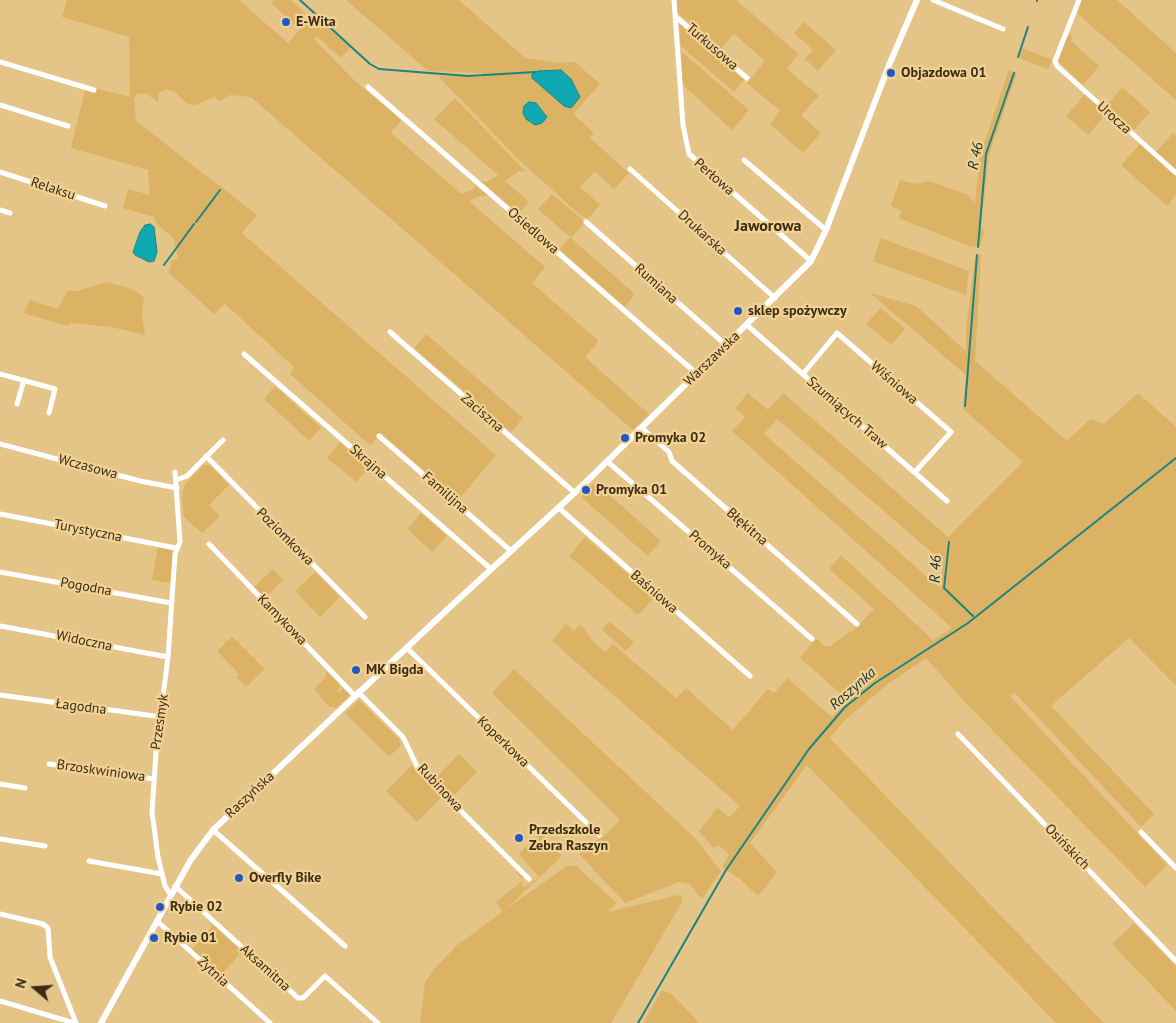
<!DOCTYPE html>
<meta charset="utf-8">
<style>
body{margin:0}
#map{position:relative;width:1176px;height:1023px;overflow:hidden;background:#e5c488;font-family:"PT Sans",sans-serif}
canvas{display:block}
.north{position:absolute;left:10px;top:963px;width:50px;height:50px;-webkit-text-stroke:4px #f2d194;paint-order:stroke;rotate:288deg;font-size:14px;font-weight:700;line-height:20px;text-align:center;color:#3a2d14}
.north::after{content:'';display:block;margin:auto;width:18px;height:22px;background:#3a2d14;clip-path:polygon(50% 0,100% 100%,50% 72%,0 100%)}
</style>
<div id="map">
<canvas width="1176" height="1023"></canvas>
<div class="north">N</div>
</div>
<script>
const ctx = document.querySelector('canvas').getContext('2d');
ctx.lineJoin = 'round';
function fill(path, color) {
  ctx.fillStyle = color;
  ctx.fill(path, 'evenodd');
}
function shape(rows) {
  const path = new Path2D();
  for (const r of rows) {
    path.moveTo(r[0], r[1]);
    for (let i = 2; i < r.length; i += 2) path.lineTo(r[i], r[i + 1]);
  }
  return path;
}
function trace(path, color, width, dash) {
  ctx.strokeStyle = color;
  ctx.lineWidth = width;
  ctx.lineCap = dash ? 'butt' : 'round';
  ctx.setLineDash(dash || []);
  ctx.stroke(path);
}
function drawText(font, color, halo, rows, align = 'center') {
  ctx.font = font + ' "PT Sans",sans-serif';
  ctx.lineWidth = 4.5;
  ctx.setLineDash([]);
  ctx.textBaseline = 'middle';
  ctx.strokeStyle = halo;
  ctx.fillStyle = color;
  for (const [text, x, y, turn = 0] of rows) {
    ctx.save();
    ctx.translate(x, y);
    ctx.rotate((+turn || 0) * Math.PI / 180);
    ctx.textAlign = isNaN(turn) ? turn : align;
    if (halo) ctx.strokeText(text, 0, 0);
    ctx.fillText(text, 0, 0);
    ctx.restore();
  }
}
const green = shape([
 [67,0,239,0,288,43,313,15,351,47,341,58,317,36,314,39,354,80,401,120,391,133,461,194,473,189,475,185,488,196,480,196,469,201,545,267,532,283,599,341,585,357,649,414,633,430,251,97,230,95,220,101,214,97,195,105,188,104,176,93,166,89,159,93,158,102,145,93,137,94,134,98,136,121,257,215,242,233,496,455,458,500,381,433,370,445,290,374,294,367,225,304,214,314,169,273,172,260,178,258,174,239,156,223,154,217,123,208,128,189,150,195,148,170,71,148,85,90,95,88,130,97,129,37,62,17],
 [274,0,291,0,305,13,295,25,271,3],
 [346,0,459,0,525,58,559,63,575,62,600,84,573,114,594,133,590,138,629,173,614,189,595,171,580,187,600,205,588,219,580,215,518,159,438,76,482,77,482,73,428,71],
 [676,0,736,0,799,54,787,69,819,96,801,115,821,133,803,153,770,124,780,111,747,83,765,61,734,34,720,50,677,12],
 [1081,0,1117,0,1176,53,1176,100,1079,15,1077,9],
 [678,20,744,80,734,92,681,46],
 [804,22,836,50,818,71,805,59,813,50,794,33],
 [1067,33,1073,37,1071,41,1099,66,1083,85,1058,61],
 [1022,48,1052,60,1048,69,1019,58],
 [681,51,749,110,732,130,683,85],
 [1009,70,1017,73,989,155,981,228,985,230,980,246,972,247,898,218,902,211,891,206,900,180,917,184,929,181,968,195,975,203,980,155],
 [1122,87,1150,112,1134,130,1106,106],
 [1085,94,1107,113,1088,135,1066,116],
 [455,98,525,171,519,171,505,181,529,202,519,214,481,181,487,182,498,175,434,119],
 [1173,133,1176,136,1176,169,1156,152],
 [1140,144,1176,175,1176,195,1167,206,1121,165],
 [552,194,585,222,571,238,635,294,625,307,559,249,570,237,538,209],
 [881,238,969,271,966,295,873,261],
 [981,254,975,361,1067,441,1090,419,1104,424,1138,393,1176,427,1176,686,1129,638,1051,706,1154,814,1141,827,1014,692,1010,696,1167,865,1145,887,962,699,926,658,889,683,844,721,830,738,1104,1023,1056,1023,807,765,750,843,777,872,758,896,740,879,722,867,729,855,719,845,713,848,699,831,717,808,729,817,740,806,552,641,566,624,574,631,579,625,585,628,590,638,605,652,613,644,676,698,686,688,733,730,768,689,774,693,787,678,832,717,848,700,800,658,816,638,824,646,830,646,857,627,874,609,829,569,841,555,933,640,952,628,732,431,745,417,735,408,748,393,768,410,783,393,948,537,1023,462,963,409,966,375,870,293,916,306,966,351,966,329,975,258],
 [777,419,943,562,941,589,764,434],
 [106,282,132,289,144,297,142,315,145,335,111,327,70,323,68,326,23,313,30,300,58,309,67,291,77,291],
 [881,308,905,329,891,345,866,324],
 [426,334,523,418,511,432,414,348],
 [275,386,321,428,309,441,264,399],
 [340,442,369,468,356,482,327,458],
 [204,465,210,465,229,485,209,505,220,516,202,533,183,516,182,492,186,483],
 [595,482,661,541,648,556,581,497],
 [421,513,447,536,432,552,407,529],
 [585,537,655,597,638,615,569,556],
 [158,547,173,551,171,583,152,580],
 [273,569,283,580,265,598,254,587],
 [315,572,340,597,320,617,295,591],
 [609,621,634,642,626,651,602,630],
 [232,636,265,669,246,687,236,677,239,674,217,651],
 [514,669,694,837,721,871,702,899,689,884,679,882,625,903,579,854,594,841,603,837,620,820,492,693],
 [326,671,339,683,340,687,337,691,338,693,343,688,350,695,336,708,328,706,314,689,326,677],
 [359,700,399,739,401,745,389,757,345,713],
 [459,754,477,772,453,796,435,779],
 [412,765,415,771,441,798,417,822,386,791],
 [540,833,562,856,506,909,567,866,576,866,617,903,607,912,678,895,683,897,681,904,611,1023,420,1023,425,982,437,966,456,946,502,912,496,902,522,881,522,878,516,872,518,871,523,877,522,885,524,888,539,877,519,854],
 [1134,923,1176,967,1176,1011,1112,944],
 [213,925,242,951,221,976,192,949],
 [662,990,672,994,699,1023,643,1023]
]);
const water = shape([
 [561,70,571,79,580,97,571,108,564,106,532,78,532,74,538,71,561,70],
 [529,102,536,103,547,117,542,123,535,125,526,119,523,113,524,106,529,102],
 [150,224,154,227,157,252,154,261,149,262,135,255,133,252,140,232,145,225,150,224]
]);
const stream = shape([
 [300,0,370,64,379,69,468,76,535,72],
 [1037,1,1037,0],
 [1018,57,1028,27],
 [196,222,220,190],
 [978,247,986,154,1014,73],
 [164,265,194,224],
 [965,406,977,255],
 [949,542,944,588,973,616],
 [638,1023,726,870,809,749,845,707,875,683,968,623,1176,458]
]);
const minor = shape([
 [674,0,683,125,689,154,811,261],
 [933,0,1003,29],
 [1079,0,1055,61,1057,66,1176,173],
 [676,17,747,78],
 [0,62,94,90],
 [368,87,697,374],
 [0,105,68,126],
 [744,160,826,230],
 [630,169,775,298],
 [0,172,105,206],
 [0,210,10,213],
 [586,222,726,345],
 [747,325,947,501],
 [390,332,575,493],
 [244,354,491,569],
 [0,374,55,389,49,413],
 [803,374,837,333,951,432,915,472],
 [17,404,24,380],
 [642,428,669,452,672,461,857,624],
 [379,436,511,551],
 [0,444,140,481,177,488],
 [206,456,365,617],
 [608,462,812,639],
 [176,480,187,476,223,440],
 [559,508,750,676],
 [0,514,176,548],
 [209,544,355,696],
 [0,572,171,603],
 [0,626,168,657],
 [407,648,599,835],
 [358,692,403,737,418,768,529,879],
 [0,695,162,717],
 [958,734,1176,961],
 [49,764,154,779],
 [0,784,25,788],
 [213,830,345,946],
 [1141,832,1176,868],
 [0,839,45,846],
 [89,861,162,874],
 [175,886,298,998,303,998,325,976,378,1023],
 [171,895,165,886,158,857,152,812,156,752,168,657,175,554,180,542,175,472],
 [0,914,43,924,48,928,50,957,76,1023],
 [157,921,270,1023],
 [0,1001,74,1023]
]);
const tertiary = shape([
 [101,1023,190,861,213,830,450,607,582,486,811,261,826,230,889,65,917,0]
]);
const markers = [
 [286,22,5,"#2157c4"],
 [891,73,5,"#2157c4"],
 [738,311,5,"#2157c4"],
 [625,438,5,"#2157c4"],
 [586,490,5,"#2157c4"],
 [356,670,5,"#2157c4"],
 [519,838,5,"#2157c4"],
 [239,878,5,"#2157c4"],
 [160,907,5,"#2157c4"],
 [154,938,5,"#2157c4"]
];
const poiNames = [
 ["E-Wita",296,22],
 ["Objazdowa 01",901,73],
 ["sklep spożywczy",748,311],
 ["Promyka 02",635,438],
 ["Promyka 01",596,490],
 ["MK Bigda",366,670],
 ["Przedszkole",529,830],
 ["Zebra Raszyn",529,846],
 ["Overfly Bike",249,878],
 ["Rybie 02",170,907],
 ["Rybie 01",164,938]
];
const streetNames = [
 ["Turkusowa",712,47,41],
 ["Urocza",1114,118,42],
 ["Perłowa",714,177,41],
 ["Relaksu",53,189,18],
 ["Osiedlowa",533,231,41],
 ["Drukarska",702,233,42],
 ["Rumiana",656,284,42],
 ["Warszawska",712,359,-44],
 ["Wiśniowa",894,383,41],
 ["Zaciszna",482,413,41],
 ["Szumiących Traw",847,413,41],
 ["Skrajna",368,462,41],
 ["Wczasowa",88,467,15],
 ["Familijna",445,493,41],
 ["Błękitna",747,527,41],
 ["Turystyczna",88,531,11],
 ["Poziomkowa",285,537,45],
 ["Promyka",710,550,41],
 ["Pogodna",86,587,10],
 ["Baśniowa",654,592,41],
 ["Kamykowa",282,620,46],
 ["Widoczna",84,641,12],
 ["Łagodna",81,707,7],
 ["Przesmyk",160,722,-82],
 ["Koperkowa",503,742,44],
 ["Brzoskwiniowa",101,771,8],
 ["Rubinowa",440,788,47],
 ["Raszyńska",250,795,-43],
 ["Osińskich",1067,847,46],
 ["Aksamitna",265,968,42],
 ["Żytnia",213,972,43]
];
const waterNames = [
 ["R 46",976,156,-79],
 ["R 46",936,569,-88],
 ["Raszynka",853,689,-41]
];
const quarterNames = [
 ["Jaworowa",768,226]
];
fill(green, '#dcb364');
fill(water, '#0fa9b3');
trace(water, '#1c8483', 1);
trace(stream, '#1c8483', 2);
trace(minor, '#fff', 5);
trace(tertiary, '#fff', 6);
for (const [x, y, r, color] of markers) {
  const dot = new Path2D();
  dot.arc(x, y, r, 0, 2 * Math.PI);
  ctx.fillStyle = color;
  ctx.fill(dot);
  trace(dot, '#f2d194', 2);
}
drawText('bold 14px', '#3a2d14', '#f2d194', poiNames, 'left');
drawText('14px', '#3a2d14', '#f2d194', streetNames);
drawText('italic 15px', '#173335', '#f2d194', waterNames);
drawText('bold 16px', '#3a2d14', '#f2d194', quarterNames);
</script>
